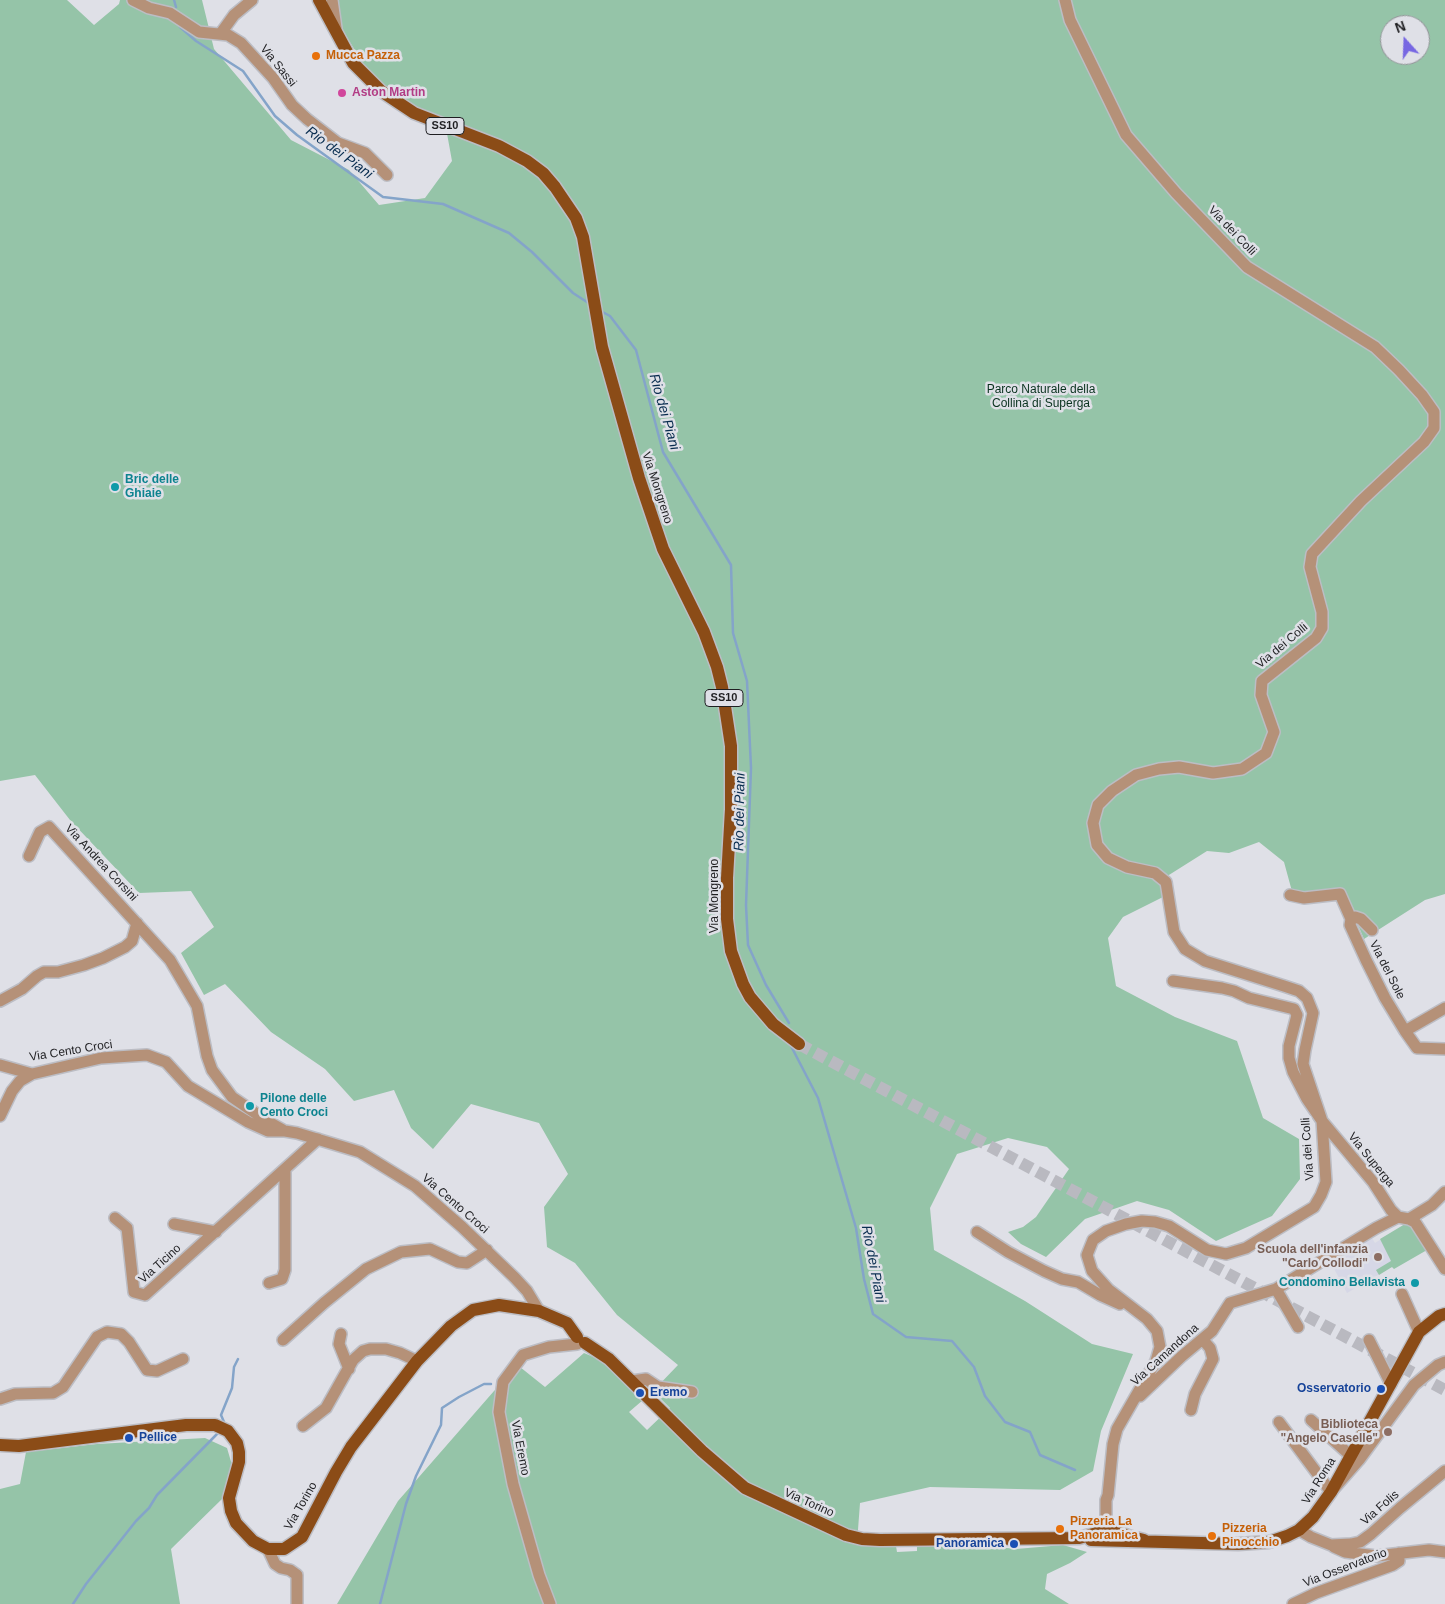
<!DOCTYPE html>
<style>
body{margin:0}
#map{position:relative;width:1445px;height:1604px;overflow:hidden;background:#dfe0e7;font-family:Arial,sans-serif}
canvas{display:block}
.north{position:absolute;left:1380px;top:15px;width:50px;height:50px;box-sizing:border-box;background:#dfe0e7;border:1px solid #929398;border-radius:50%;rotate:340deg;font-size:14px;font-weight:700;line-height:20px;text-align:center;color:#1f1f22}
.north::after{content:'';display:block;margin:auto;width:18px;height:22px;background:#7767e2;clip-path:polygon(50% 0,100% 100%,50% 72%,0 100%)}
</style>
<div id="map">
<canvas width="1445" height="1604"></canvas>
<div class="north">N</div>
</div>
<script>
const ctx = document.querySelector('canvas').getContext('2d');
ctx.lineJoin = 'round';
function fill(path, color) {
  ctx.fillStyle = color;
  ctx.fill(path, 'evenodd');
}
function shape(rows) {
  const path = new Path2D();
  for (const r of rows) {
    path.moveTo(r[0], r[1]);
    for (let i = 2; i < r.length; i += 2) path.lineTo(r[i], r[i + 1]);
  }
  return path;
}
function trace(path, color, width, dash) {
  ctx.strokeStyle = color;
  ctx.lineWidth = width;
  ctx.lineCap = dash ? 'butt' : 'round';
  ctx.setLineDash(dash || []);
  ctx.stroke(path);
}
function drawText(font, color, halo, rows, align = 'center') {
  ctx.font = font + ' Arial,sans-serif';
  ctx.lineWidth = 5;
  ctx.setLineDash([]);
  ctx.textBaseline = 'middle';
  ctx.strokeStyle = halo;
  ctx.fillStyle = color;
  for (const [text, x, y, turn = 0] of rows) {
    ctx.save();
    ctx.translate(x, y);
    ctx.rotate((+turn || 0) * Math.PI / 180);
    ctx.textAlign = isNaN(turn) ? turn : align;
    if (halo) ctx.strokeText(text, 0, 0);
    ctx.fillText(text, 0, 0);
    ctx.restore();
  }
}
const built = shape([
 [1405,1224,1394,1269,1392,1267,1347,1293,1331,1263,1369,1240,1372,1238,1375,1243]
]);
const green = shape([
 [0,0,67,0,94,25,119,4,120,0,202,0,214,49,291,140,349,170,379,205,425,198,452,161,446,128,374,81,343,31,329,0,1445,0,1445,894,1425,900,1364,939,1343,891,1293,895,1284,862,1259,842,1229,853,1207,851,1161,880,1171,893,1123,917,1108,938,1116,986,1175,1017,1237,1041,1263,1118,1299,1139,1300,1179,1272,1216,1216,1241,1169,1210,1137,1201,1085,1219,1046,1257,1021,1244,1008,1232,1023,1227,1036,1217,1069,1169,1047,1147,1008,1138,957,1154,930,1208,934,1250,1025,1301,1092,1344,1133,1354,1101,1431,1093,1471,1060,1490,930,1487,860,1503,857,1543,896,1546,897,1552,917,1551,917,1545,971,1544,1016,1549,1063,1545,1087,1552,1070,1563,1047,1574,1045,1589,1069,1604,337,1604,398,1501,494,1391,520,1367,545,1387,584,1353,608,1363,643,1400,629,1412,647,1430,670,1408,653,1391,678,1365,617,1315,575,1263,547,1247,544,1207,568,1174,539,1123,471,1104,433,1149,411,1128,394,1090,354,1101,325,1069,271,1032,225,984,204,995,181,953,214,927,191,891,139,893,70,820,35,775,0,781],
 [1390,25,1420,25,1420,55,1390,55],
 [1405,1224,1411,1226,1427,1250,1394,1269,1392,1267,1379,1275,1376,1270,1391,1261,1380,1239],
 [205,1438,227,1448,232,1465,222,1499,171,1549,180,1604,0,1604,0,1489,20,1484,26,1452,97,1444]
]);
const stream = shape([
 [174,0,176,7],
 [180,27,196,41,243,71,275,116,297,135,383,197,443,204,509,233,532,252,573,293,590,304],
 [599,310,610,316,636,350,663,452,731,565,733,633,747,681,751,768,746,905,748,945,766,985,789,1023],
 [791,1046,818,1098,856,1228,864,1279,873,1314,906,1337,952,1341,974,1367,985,1396,1005,1422,1030,1432,1040,1455,1075,1470],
 [224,1422,221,1415,232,1388,234,1367,238,1359],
 [73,1604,86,1584,136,1521,149,1508,157,1495,218,1433],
 [380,1604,406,1504,416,1476,441,1425,442,1408,459,1397,484,1384,491,1384]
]);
const majorTunnel = shape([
 [799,1044,1445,1390]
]);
const minor = shape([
 [133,0,149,8,170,13,199,32,228,35,241,43,273,78,292,105,307,119,338,143,365,153,387,175],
 [332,0,336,28],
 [1065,0,1070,20,1126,135,1176,193,1247,267,1375,347,1399,370,1422,395,1434,412,1434,428,1424,442,1361,501,1312,554,1310,567,1322,612,1322,628,1316,638,1262,681,1261,695,1274,732,1266,753,1242,769,1213,773,1179,767,1159,769,1136,775,1112,791,1098,805,1093,823,1097,845,1108,858,1127,867,1155,873,1166,882,1174,932,1185,949,1205,961,1284,986,1299,991,1307,998,1313,1013,1305,1050,1303,1064,1322,1121,1326,1182,1321,1195,1314,1207,1246,1248,1226,1254,1207,1250,1169,1226,1155,1222,1142,1221,1126,1224,1106,1231,1093,1240,1087,1255,1092,1271,1108,1289,1147,1319,1157,1331,1160,1347,1156,1361,1117,1429,1113,1444,1108,1495,1106,1500,1106,1531],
 [221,33,234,15,252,0],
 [29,856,40,832,49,827,170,960,197,1006,207,1056,212,1070,232,1097,267,1121,283,1130],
 [1290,895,1304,898,1340,894,1351,919],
 [1372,930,1361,919,1355,917,1351,919,1350,925,1366,960,1385,998,1405,1031],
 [1173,981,1222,988,1234,991,1249,998,1294,1009,1297,1015,1289,1046,1289,1058,1293,1072,1307,1099,1322,1121,1373,1182,1391,1210,1398,1217],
 [0,1001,22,989,37,976,44,972,58,972,84,965,103,958,125,947,132,941,137,923],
 [1445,1008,1405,1031,1417,1048,1445,1049],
 [0,1065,32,1074,101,1058,147,1055,166,1062,188,1086,248,1122,268,1131,285,1131,297,1133,360,1152,415,1186,462,1227,515,1278,527,1291,539,1311],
 [0,1116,12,1091,20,1081,32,1074],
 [115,1218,127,1228,134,1292,145,1295,318,1139],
 [1409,1219,1415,1222,1445,1269],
 [174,1224,216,1232],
 [977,1232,1008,1252,1044,1271,1062,1279,1078,1282,1100,1295,1120,1304],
 [269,1283,282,1279,285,1270,285,1170],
 [1276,1289,1298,1327],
 [1402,1294,1419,1332],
 [341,1334,339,1344,349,1369],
 [283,1340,324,1303,366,1269,401,1252,430,1249,458,1262,467,1263,487,1250],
 [1369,1340,1391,1384],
 [632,1381,646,1379,658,1387,692,1392],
 [1140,1396,1182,1356,1212,1331,1230,1303,1276,1289,1376,1228,1398,1217,1409,1219,1414,1216,1432,1205,1445,1192],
 [0,1399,15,1394,53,1393,63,1387,97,1337,107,1332,121,1334,129,1342,147,1370,157,1371,183,1359],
 [1191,1410,1195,1394,1213,1359,1210,1348,1203,1340],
 [1311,1420,1351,1456],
 [1279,1422,1331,1492,1359,1460,1414,1385,1438,1365,1445,1362],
 [303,1426,326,1408,353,1360,363,1351,370,1349,386,1349,400,1353,417,1361],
 [1299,1530,1311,1537,1331,1545,1351,1544,1360,1542,1371,1534,1400,1508,1445,1471],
 [1334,1547,1345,1552,1376,1556,1429,1550,1445,1552],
 [268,1549,275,1564,281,1568,290,1570,297,1575,297,1604],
 [550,1604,539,1575,513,1484,499,1412,503,1382,523,1355,549,1347,577,1344],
 [1293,1604,1316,1593,1393,1565,1399,1561,1399,1553]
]);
const major = shape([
 [319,0,353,63,381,91,414,113,499,146,527,161,543,173,555,187,576,218,583,237,602,347,639,478,663,549,704,632,717,667,722,687,731,746,731,809,727,878,727,919,731,951,743,984,750,997,773,1024,799,1044],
 [585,1343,609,1359,702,1451,745,1488,846,1535,862,1539,880,1540,1079,1538,1111,1529,1128,1536,1144,1540],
 [0,1445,19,1446,186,1425,215,1425,228,1431,237,1443,239,1452,239,1462,229,1498,231,1511,236,1523,253,1541,268,1549,284,1549,302,1537,336,1472,351,1447,417,1361,451,1326,473,1310,499,1305,539,1311,567,1323,577,1337],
 [1091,1540,1238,1544,1269,1542,1287,1536,1299,1530,1313,1517,1331,1492,1419,1332,1439,1316,1445,1314]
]);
const markers = [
 [316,56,5,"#e8710a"],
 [342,93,5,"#d1479c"],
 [115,487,5,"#0f9aa8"],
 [250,1106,5,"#0f9aa8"],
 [1378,1257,5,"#8d6e63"],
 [1415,1283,5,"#0f9aa8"],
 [1381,1389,5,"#1a4fb4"],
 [640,1393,5,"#1a4fb4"],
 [1388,1432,5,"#8d6e63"],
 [129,1438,5,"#1a4fb4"],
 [1060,1529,5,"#e8710a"],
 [1212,1536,5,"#e8710a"],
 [1014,1544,5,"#1a4fb4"]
];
const shields = [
 [445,126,38],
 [724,698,38]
];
const shieldNames = [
 ["SS10",445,126],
 ["SS10",724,698]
];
const foodNames = [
 ["Mucca Pazza",326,56],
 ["Pizzeria La",1070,1522],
 ["Panoramica",1070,1536],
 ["Pizzeria",1222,1529],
 ["Pinocchio",1222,1543]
];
const streetNames = [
 ["Via Sassi",278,66,51],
 ["Via dei Colli",1232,231,46],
 ["Via Mongreno",657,488,72],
 ["Via dei Colli",1282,646,-40],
 ["Via Andrea Corsini",101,863,47],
 ["Via Mongreno",715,896,-90],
 ["Via del Sole",1387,970,63],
 ["Via Cento Croci",71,1051,-9],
 ["Via dei Colli",1308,1149,-94],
 ["Via Superga",1371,1160,51],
 ["Via Cento Croci",455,1204,41],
 ["Via Ticino",160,1264,-42],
 ["Via Camandona",1165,1355,-42],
 ["Via Eremo",520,1448,79],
 ["Via Roma",1319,1481,-58],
 ["Via Torino",809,1503,24],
 ["Via Torino",301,1506,-60],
 ["Via Folis",1380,1508,-41],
 ["Via Osservatorio",1345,1568,-21]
];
const hotelNames = [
 ["Aston Martin",352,93]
];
const parkNames = [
 ["Parco Naturale della",1041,390],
 ["Collina di Superga",1041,404]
];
const cultureNames = [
 ["Bric delle",125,480],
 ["Ghiaie",125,494],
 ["Pilone delle",260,1099],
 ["Cento Croci",260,1113],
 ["Condomino Bellavista",1405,1283,"right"]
];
const educationNames = [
 ["Scuola dell'infanzia",1368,1250],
 ["\"Carlo Collodi\"",1368,1264],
 ["Biblioteca",1378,1425],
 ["\"Angelo Caselle\"",1378,1439]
];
const transitNames = [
 ["Osservatorio",1371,1389],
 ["Eremo",650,1393,"left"],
 ["Pellice",139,1438,"left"],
 ["Panoramica",1004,1544]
];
const waterNames = [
 ["Rio dei Piani",339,153,36],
 ["Rio dei Piani",664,412,74],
 ["Rio dei Piani",740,812,-89],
 ["Rio dei Piani",873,1264,79]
];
fill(built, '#d6d7e6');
fill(green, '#95c4a8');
trace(stream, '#84a4c9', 2.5);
trace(majorTunnel, '#b9b9c0', 12, [12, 6]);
trace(minor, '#bcbdc4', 14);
trace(major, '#bcbdc4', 15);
trace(minor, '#b59178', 11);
trace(major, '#8b4c17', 12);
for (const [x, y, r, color] of markers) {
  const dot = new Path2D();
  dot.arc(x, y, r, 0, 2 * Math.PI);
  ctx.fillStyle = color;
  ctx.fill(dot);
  trace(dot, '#dfe0e7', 2);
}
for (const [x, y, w] of shields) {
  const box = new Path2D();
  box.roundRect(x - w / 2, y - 8.5, w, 17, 4);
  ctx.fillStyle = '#dfe0e7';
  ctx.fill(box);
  trace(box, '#1f1f22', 1);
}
drawText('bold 11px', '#1f1f22', null, shieldNames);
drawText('bold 12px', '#c56008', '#dfe0e7', foodNames, 'left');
drawText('12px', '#1f1f22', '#dfe0e7', streetNames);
drawText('bold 12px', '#b23c85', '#dfe0e7', hotelNames, 'left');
drawText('12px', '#0a321f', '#dfe0e7', parkNames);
drawText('bold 12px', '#0d838f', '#dfe0e7', cultureNames, 'left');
drawText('bold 12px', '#785e54', '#dfe0e7', educationNames, 'right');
drawText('bold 12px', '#164399', '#dfe0e7', transitNames, 'right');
drawText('italic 14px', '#082c4f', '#dfe0e7', waterNames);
</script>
